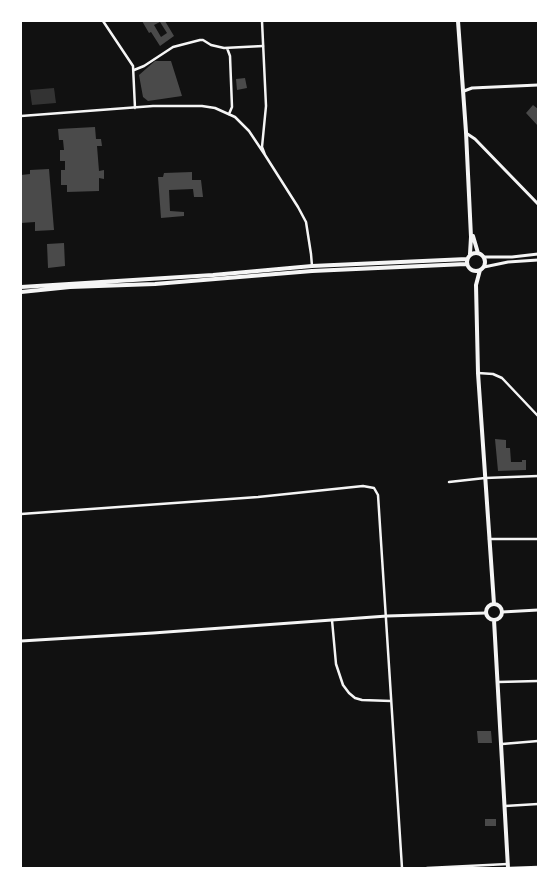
<!DOCTYPE html>
<style>
body{margin:0}
#map{position:relative;width:559px;height:889px;overflow:hidden;background:#111;font-family:Karla,sans-serif}
canvas{display:block}
.frame{position:absolute;inset:0;border:22px solid #fff;pointer-events:none}
</style>
<div id="map">
<canvas width="559" height="889"></canvas>
<div class="frame"></div>
</div>
<script>
const ctx = document.querySelector('canvas').getContext('2d');
ctx.lineJoin = 'round';
function fill(path, color) {
  ctx.fillStyle = color;
  ctx.fill(path, 'evenodd');
}
function shape(rows) {
  const path = new Path2D();
  for (const r of rows) {
    if (r.length === 3) {
      path.moveTo(r[0] + r[2], r[1]);
      path.arc(r[0], r[1], r[2], 0, 2 * Math.PI);
      continue;
    }
    path.moveTo(r[0], r[1]);
    for (let i = 2; i < r.length; i += 2) path.lineTo(r[i], r[i + 1]);
  }
  return path;
}
function trace(path, color, width, dash) {
  ctx.strokeStyle = color;
  ctx.lineWidth = width;
  ctx.lineCap = dash ? 'butt' : 'round';
  ctx.setLineDash(dash || []);
  ctx.stroke(path);
}
const water = shape([
 [54,88,56,103,32,105,30,90]
]);
const building = shape([
 [142,21,165,21,174,36,160,46,151,32,149,33],
 [160,22,167,33,161,37,154,25],
 [155,61,171,61,182,96,148,101,143,97,139,75],
 [245,78,247,88,237,90,236,79],
 [533,105,538,109,538,126,526,113],
 [95,127,96,139,101,139,102,146,97,146,99,171,104,170,104,179,99,178,99,191,67,192,67,185,61,185,61,170,65,170,65,161,60,161,60,150,64,150,63,140,59,140,58,129],
 [49,169,54,230,35,231,35,222,21,223,21,175,30,174,30,170],
 [192,172,192,180,201,180,203,197,194,197,193,189,169,190,170,211,184,212,184,216,161,218,158,177,163,177,164,173],
 [64,243,65,266,48,268,47,244],
 [495,439,506,440,506,448,510,448,511,462,522,462,522,460,526,460,526,470,498,471],
 [477,731,491,731,492,743,478,743],
 [485,819,496,819,496,826,485,826]
]);
const minor = shape([
 [227,48,230,56,232,107,229,114],
 [134,70,144,66,173,47,200,40,203,40,211,45,224,48,263,46],
 [478,373,493,374,502,378,538,416],
 [449,482,485,478,538,476],
 [21,514,258,497,363,486,374,488,378,495,402,868],
 [489,539,538,539],
 [332,620,336,664,343,685,349,693,355,698,362,700,391,701],
 [498,682,538,681],
 [502,744,538,741],
 [505,806,538,804],
 [427,868,508,864],
 [510,868,538,867]
]);
const tertiary = shape([
 [103,21,133,66,135,108],
 [262,21,266,106,262,147,265,155,298,207,306,222,311,254,312,266],
 [21,116,153,106,202,106,215,108,235,117,249,131,265,155]
]);
const secondary = shape([
 [464,91,472,88,538,85],
 [466,133,475,139,538,204],
 [484,257,512,257,538,254],
 [484,267,508,262,538,260],
 [502,612,538,610],
 [21,641,153,633,387,616,486,613]
]);
const trunk = shape([
 [458,21,466,132,471,237,470,254],
 [473,236,478,253],
 [476,262,9],
 [480,270,476,285,478,373,494,604],
 [21,287,213,275,312,266,467,259],
 [21,292,70,287,155,284,312,271,466,264],
 [494,612,8],
 [494,620,508,868]
]);
fill(water, '#333');
fill(building, '#4a4a4a');
trace(minor, '#f5f5f5', 2.5);
trace(tertiary, '#f5f5f5', 2.5);
trace(secondary, '#f5f5f5', 3);
trace(trunk, '#f5f5f5', 4);
</script>
